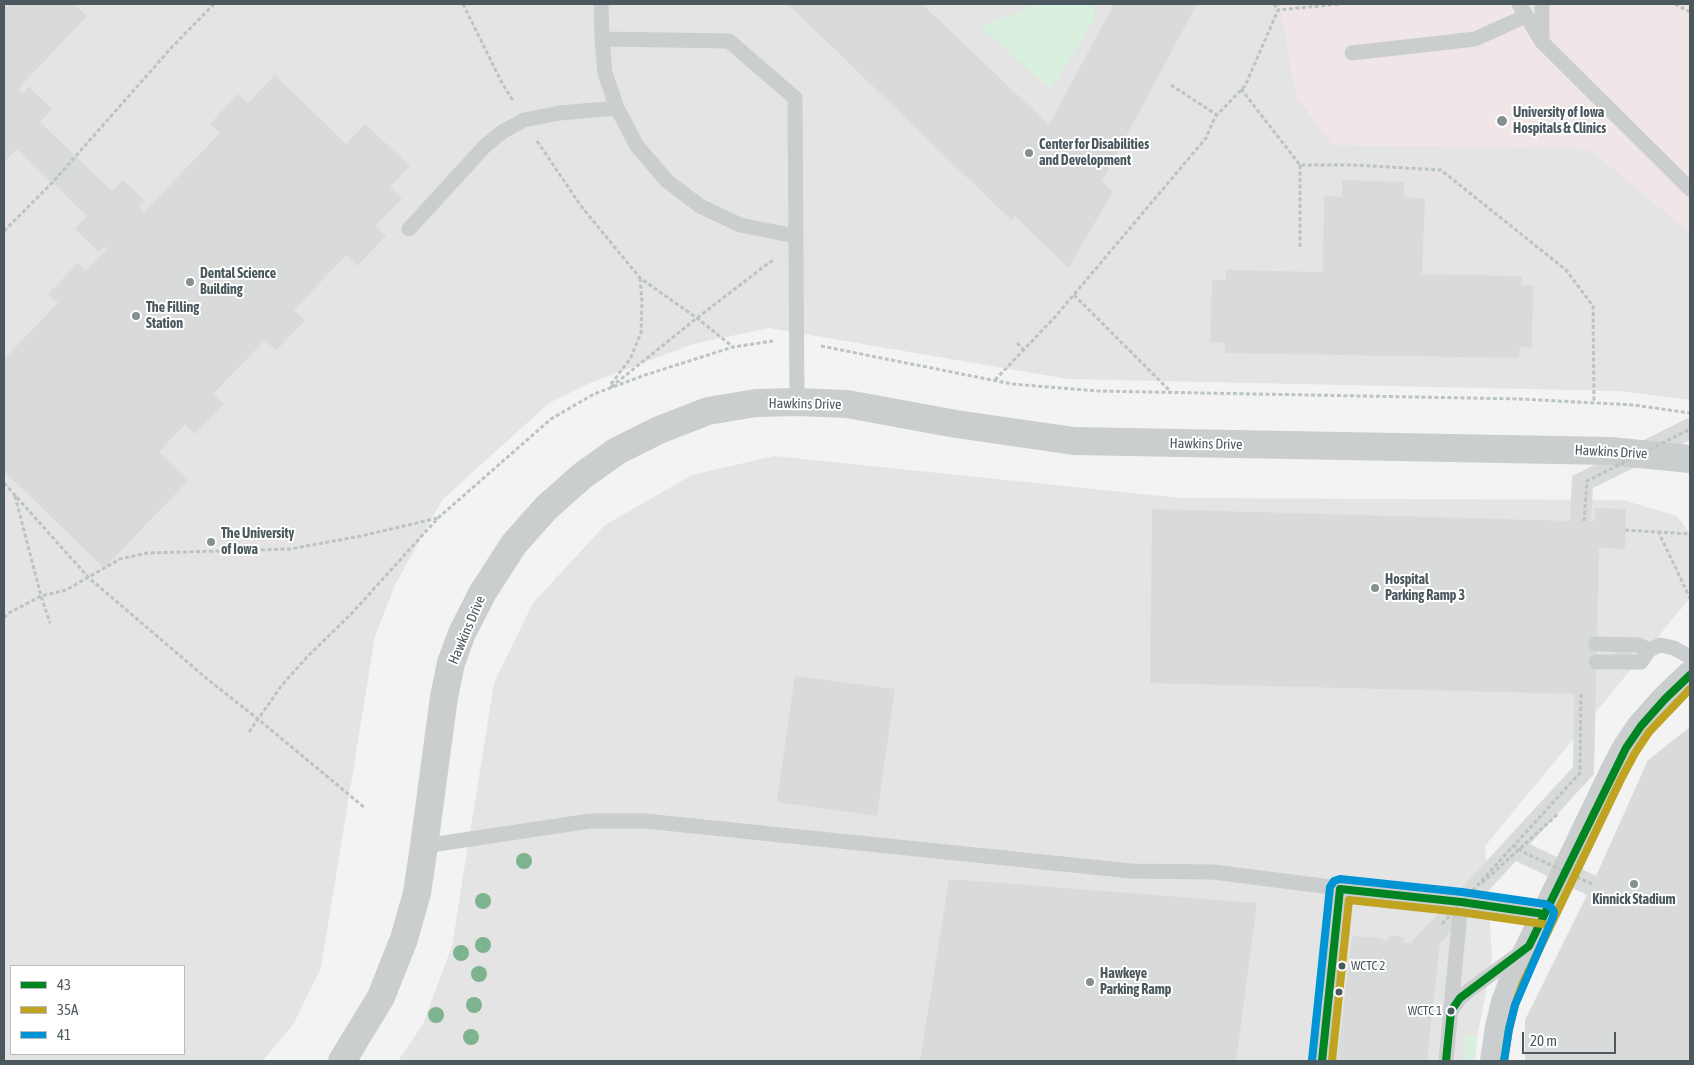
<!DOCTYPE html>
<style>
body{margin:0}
#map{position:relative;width:1694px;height:1065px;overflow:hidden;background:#f3f3f3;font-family:"Asap Condensed",sans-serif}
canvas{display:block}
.frame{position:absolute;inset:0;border:5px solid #4b595e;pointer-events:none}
.legend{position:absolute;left:10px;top:965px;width:175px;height:90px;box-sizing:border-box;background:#fff;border:1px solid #b7bdbf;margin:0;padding:6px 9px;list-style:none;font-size:15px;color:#4b595e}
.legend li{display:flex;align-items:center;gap:10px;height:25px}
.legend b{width:25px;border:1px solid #b7bdbf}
.scale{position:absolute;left:1522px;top:1032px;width:94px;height:22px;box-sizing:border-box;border:2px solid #4b595e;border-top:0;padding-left:6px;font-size:15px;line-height:18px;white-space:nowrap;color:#4b595e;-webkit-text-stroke:4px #fff;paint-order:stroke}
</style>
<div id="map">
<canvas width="1694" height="1065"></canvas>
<div class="frame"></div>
<ul class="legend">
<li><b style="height:6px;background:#008522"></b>43</li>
<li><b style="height:6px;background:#c0a421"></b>35A</li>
<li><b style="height:6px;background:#0094d5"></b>41</li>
</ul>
<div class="scale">20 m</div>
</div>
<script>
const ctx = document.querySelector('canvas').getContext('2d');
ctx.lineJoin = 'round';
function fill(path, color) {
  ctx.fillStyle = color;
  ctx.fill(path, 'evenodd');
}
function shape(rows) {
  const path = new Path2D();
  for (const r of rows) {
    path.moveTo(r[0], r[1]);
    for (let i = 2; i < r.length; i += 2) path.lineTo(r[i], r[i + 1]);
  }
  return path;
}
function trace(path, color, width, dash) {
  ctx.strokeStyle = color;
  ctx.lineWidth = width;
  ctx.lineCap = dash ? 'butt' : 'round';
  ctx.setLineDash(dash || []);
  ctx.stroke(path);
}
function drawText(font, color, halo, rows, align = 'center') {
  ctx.font = font + ' "Asap Condensed",sans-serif';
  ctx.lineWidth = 4;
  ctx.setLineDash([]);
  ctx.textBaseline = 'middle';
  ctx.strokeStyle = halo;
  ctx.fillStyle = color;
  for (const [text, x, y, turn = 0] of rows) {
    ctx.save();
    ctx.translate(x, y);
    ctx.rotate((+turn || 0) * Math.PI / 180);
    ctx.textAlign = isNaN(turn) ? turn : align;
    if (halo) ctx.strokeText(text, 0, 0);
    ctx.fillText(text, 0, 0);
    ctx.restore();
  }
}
const education = shape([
 [4,4,1690,4,1690,400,1618,391,1068,379,769,328,693,344,590,383,549,403,442,500,395,585,375,636,321,968,293,1025,262,1061,4,1061],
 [11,966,184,966,184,1054,11,1054],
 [774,456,1181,498,1623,500,1677,516,1690,533,1690,598,1485,846,1492,958,1477,1039,1475,1061,398,1061,423,1024,452,946,494,683,533,603,605,525,692,475]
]);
const medical = shape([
 [1280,4,1690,4,1690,233,1589,149,1332,145,1296,96]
]);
const green = shape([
 [1031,4,1093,4,1095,18,1051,89,979,26,1021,12],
 [1469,1034,1475,1036,1477,1039,1475,1061,1463,1061,1465,1037]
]);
const building = shape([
 [4,4,74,4,87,16,18,89,24,93,29,87,52,109,40,122,112,191,123,180,145,201,139,207,144,212,220,133,210,124,238,94,248,103,275,75,346,144,365,124,410,166,390,187,402,199,375,226,386,236,357,266,346,255,294,310,305,320,276,351,265,340,213,394,224,404,195,434,185,424,159,452,188,481,104,568,4,471,4,357,5,358,58,303,48,294,78,263,86,271,107,249,104,246,99,252,75,229,87,216,17,149,6,160,4,157],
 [788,4,922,4,1049,125,1114,4,1197,4,1102,181,1113,192,1068,268,1015,216,1012,221],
 [1342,180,1404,182,1404,197,1425,199,1422,274,1522,276,1521,285,1533,285,1532,348,1520,347,1518,358,1225,353,1225,343,1210,342,1212,280,1226,280,1226,270,1323,272,1324,196,1342,197],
 [1690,417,1690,440,1593,488,1591,521,1595,521,1595,508,1626,509,1625,549,1599,548,1594,774,1530,844,1596,876,1648,760,1690,727,1690,1061,1525,1061,1525,1020,1587,895,1516,861,1440,943,1427,1061,1337,1061,1352,936,1383,938,1382,940,1388,940,1389,935,1404,937,1403,942,1411,943,1573,767,1574,694,1150,683,1152,509,1570,521,1572,476],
 [1615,648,1633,648,1632,655,1615,655],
 [795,676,895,689,877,816,777,802],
 [949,879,1257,903,1236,1061,920,1061]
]);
const path = shape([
 [463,4,502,83,513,101],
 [1274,4,1278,10],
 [1675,4,1690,12],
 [1171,85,1217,115],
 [1241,89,1300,165,1354,165,1441,170,1566,270,1593,306,1594,403],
 [537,141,581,206,640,278,697,318,733,347],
 [1300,165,1300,249],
 [4,231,52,183,172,47,214,4],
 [1074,295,1171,392],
 [1017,343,1024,350],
 [821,346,1012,384,1098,391,1520,399,1634,405,1690,413],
 [995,380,1055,317,1206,138,1215,117,1245,86,1278,10,1340,4],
 [611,384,630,359,641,333,642,302,640,279],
 [611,387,697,318,770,262,774,260],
 [4,483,89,578,206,678,258,719,365,808],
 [15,496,41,596,50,623],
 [1625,530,1690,534],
 [1658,531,1690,598],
 [4,618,9,613,41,596,66,590,120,559,147,553,290,549,361,536,438,518],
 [249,732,282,685,307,657,352,613,438,518,551,419,594,394,645,375,733,347,773,341],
 [1482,883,1559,813]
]);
const service = shape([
 [601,4,602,39,605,73,617,108,637,146,667,181,700,206,740,225,795,236],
 [1519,4,1542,42,1690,189],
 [1542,4,1542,42],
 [602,39,729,41,795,98,797,402],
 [1352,53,1475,39,1526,16],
 [409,229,485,146,502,132,524,120,560,113,617,108],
 [1649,650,1660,645,1674,648,1690,657],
 [1596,662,1641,662,1649,650,1639,645,1596,644],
 [424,846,590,821,645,821,1131,871,1213,872,1544,914],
 [1451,1011,1460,998,1471,989,1523,951],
 [1322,1061,1340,889],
 [1446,1061,1461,902]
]);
const minor = shape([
 [1494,1061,1499,1027,1505,1002,1513,981,1613,773,1626,748,1641,726,1665,699,1690,675]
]);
const tertiary = shape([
 [342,1061,381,997,404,939,417,893,424,846,444,697,451,663,462,633,483,592,514,544,546,508,582,476,617,451,659,430,708,411,756,403,797,402,847,404,956,424,1074,441,1610,451,1690,459]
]);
const pathBridge = shape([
 [1584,521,1587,481,1690,429],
 [1513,845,1523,852,1592,884],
 [1442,924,1580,773,1581,693]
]);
const bus1 = shape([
 [1322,1061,1340,889,1461,902,1544,914],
 [1446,1061,1451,1011,1460,998,1529,946,1626,748,1641,726,1665,699,1690,675]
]);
const bus2 = shape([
 [1332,1061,1349,900,1460,912,1543,924],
 [1504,1061,1509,1029,1515,1005,1522,985,1622,777,1635,753,1649,732,1690,689]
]);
const bus3 = shape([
 [1312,1060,1330,887,1334,881,1340,879,1462,892,1545,904,1551,907,1554,912,1553,917,1515,1005,1509,1029,1504,1061]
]);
const trees = [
 [524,861],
 [483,901],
 [483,945],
 [461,953],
 [479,974],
 [474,1005],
 [436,1015],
 [471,1037]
];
const markers = [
 [1502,121,6,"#868f92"],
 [1029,153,5,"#868f92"],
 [190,282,5,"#868f92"],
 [136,316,5,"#868f92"],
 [211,542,5,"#868f92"],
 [1375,588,5,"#868f92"],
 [1634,884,5,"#868f92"],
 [1342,966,4.5,"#4b595e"],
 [1090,982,5,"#868f92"],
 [1339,992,4.5,"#4b595e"],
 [1451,1011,4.5,"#4b595e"]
];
const busNames = [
 ["WCTC 2",1351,966],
 ["WCTC 1",1442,1011,"right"]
];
const poiNames = [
 ["University of Iowa",1513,113],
 ["Hospitals & Clinics",1513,129],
 ["Center for Disabilities",1039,145],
 ["and Development",1039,161],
 ["Dental Science",200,274],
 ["Building",200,290],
 ["The Filling",146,308],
 ["Station",146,324],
 ["The University",221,534],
 ["of Iowa",221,550],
 ["Hospital",1385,580],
 ["Parking Ramp 3",1385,596],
 ["Kinnick Stadium",1634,900,"center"],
 ["Hawkeye",1100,974],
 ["Parking Ramp",1100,990]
];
const streetNames = [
 ["Hawkins Drive",805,404,1],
 ["Hawkins Drive",1206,444,1],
 ["Hawkins Drive",1611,452,3],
 ["Hawkins Drive",467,630,-67]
];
fill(education, '#e5e4e5');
fill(medical, '#f0e6e7');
fill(green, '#d9f0de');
fill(building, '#d9dbdb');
trace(path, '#bbc5c0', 3, [4, 2.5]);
trace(service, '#cbcece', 15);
trace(minor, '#cbcece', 28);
trace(tertiary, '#cbcece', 28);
trace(pathBridge, '#bbc5c0', 3, [4, 2.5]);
trace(bus1, '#008522', 8);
trace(bus2, '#c0a421', 8);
trace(bus3, '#0094d5', 8);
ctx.fillStyle = '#7db38e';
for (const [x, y] of trees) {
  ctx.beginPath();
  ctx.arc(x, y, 8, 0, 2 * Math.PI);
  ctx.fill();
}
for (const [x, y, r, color] of markers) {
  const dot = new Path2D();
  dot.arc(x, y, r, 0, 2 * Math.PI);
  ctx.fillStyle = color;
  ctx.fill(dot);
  trace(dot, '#fff', 2);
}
drawText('13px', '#4b595e', '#fff', busNames, 'left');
drawText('bold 14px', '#4b595e', '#fff', poiNames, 'left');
drawText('14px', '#4b595e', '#fff', streetNames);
</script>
